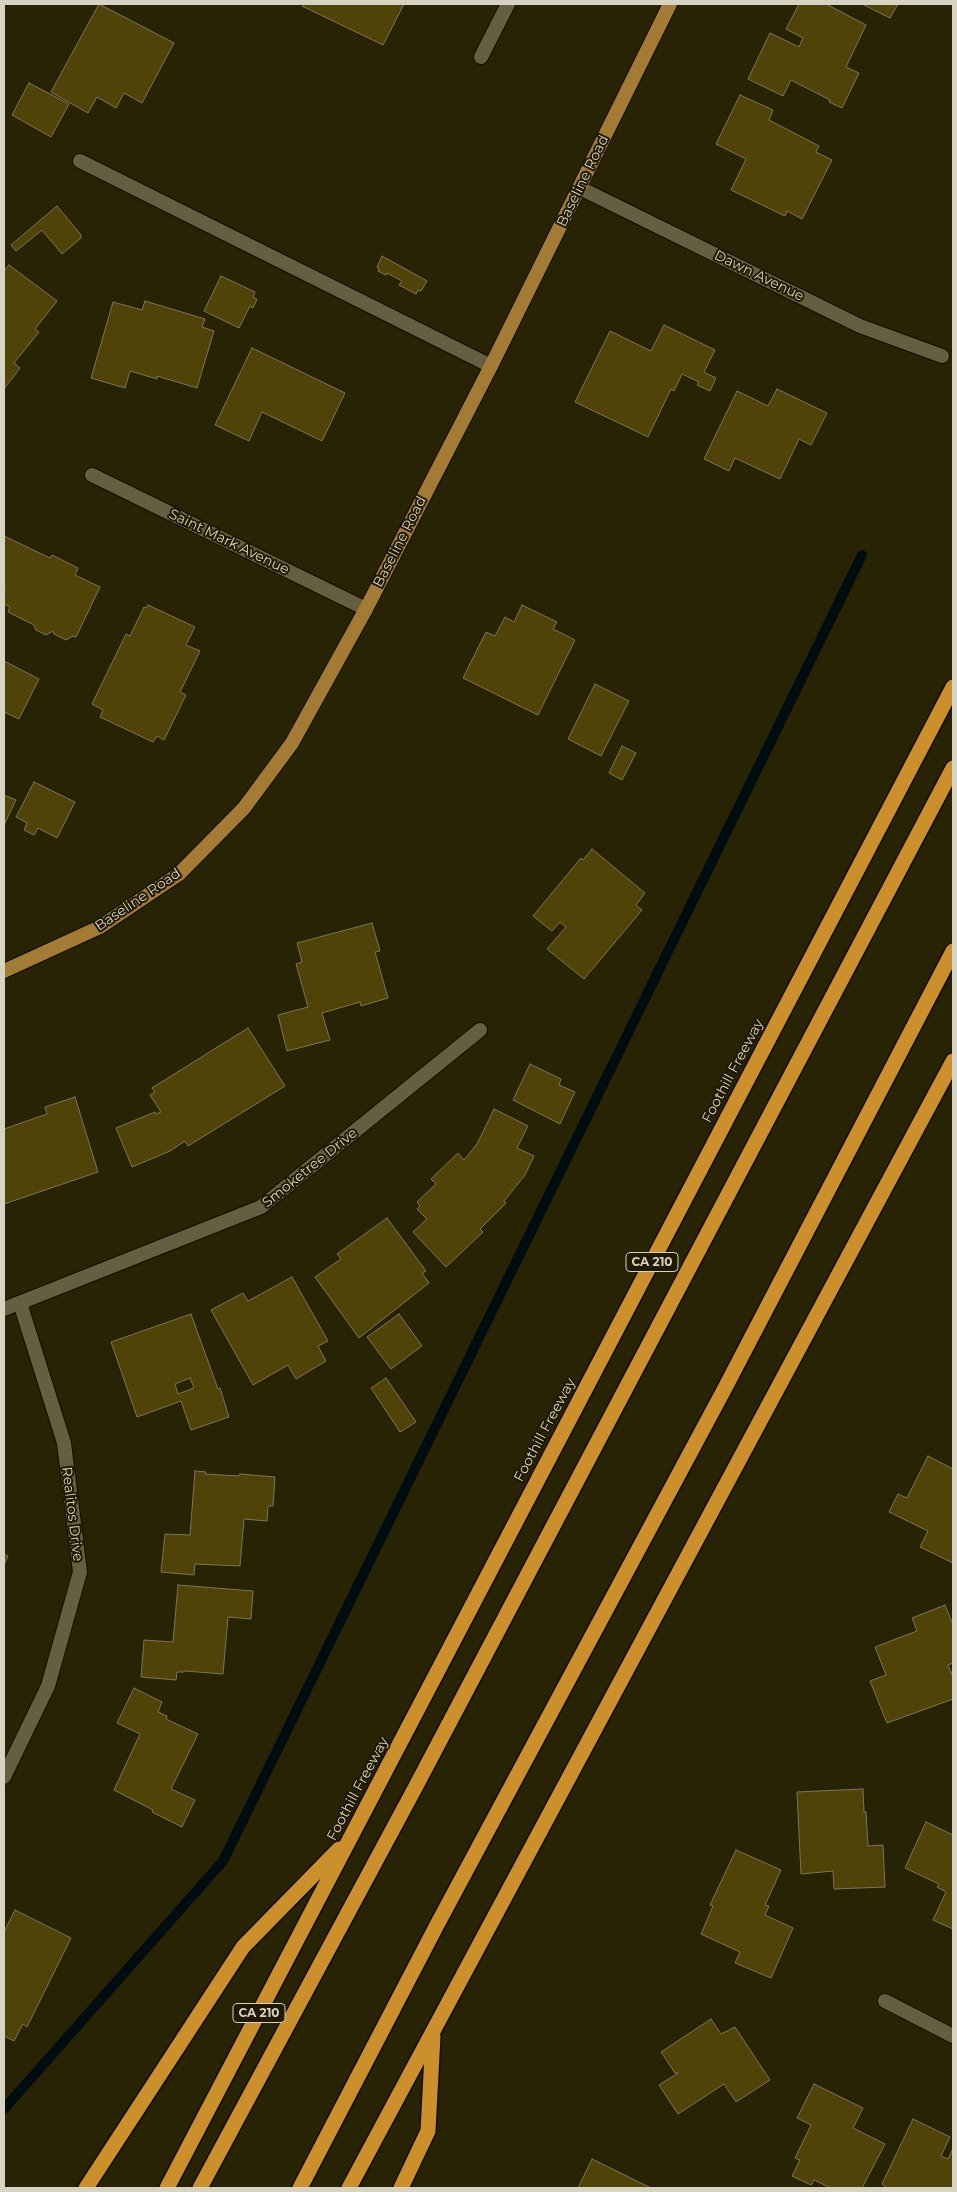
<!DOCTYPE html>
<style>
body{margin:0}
#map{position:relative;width:957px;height:2192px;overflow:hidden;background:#292306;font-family:Montserrat,sans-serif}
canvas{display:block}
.frame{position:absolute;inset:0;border:5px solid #d7d3c2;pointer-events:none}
</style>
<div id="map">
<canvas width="957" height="2192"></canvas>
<div class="frame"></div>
</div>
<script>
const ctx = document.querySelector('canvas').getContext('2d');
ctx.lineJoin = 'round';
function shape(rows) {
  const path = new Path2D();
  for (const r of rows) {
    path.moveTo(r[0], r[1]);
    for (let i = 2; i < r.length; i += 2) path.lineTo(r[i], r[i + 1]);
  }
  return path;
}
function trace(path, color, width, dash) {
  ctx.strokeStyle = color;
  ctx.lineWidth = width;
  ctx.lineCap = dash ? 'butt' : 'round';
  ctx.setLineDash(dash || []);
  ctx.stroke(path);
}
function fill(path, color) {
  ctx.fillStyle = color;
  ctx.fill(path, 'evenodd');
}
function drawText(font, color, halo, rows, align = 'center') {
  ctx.font = font + ' Montserrat,sans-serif';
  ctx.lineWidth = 4;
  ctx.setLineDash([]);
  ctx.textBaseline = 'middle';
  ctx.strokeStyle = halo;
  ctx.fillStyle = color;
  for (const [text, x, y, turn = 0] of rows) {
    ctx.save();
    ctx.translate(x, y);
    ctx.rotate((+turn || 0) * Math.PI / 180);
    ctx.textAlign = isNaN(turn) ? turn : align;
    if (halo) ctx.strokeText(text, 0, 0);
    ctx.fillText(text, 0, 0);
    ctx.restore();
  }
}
const stream = shape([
 [4,2109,223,1861,862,555]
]);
const building = shape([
 [99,4,174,43,142,103,124,93,116,108,97,97,88,113,51,92,99,4],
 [304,4,404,4,383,45,302,6,304,4],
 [799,4,826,4,866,25,846,67,859,73,842,108,829,102,830,100,791,80,783,96,748,79,770,33,799,47,803,38,786,29,799,4],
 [862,4,898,4,890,18,862,4],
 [29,83,69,104,51,137,12,115,29,83],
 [740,95,773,110,769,120,819,146,816,152,832,160,802,219,787,211,785,216,731,190,746,159,716,144,740,95],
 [57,206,81,235,81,238,62,254,42,230,16,251,11,245,57,206],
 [382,256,427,281,421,291,418,290,416,294,399,285,402,281,387,273,386,275,378,271,379,268,377,267,382,256],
 [9,265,57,301,35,329,39,332,14,363,20,368,4,389,4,271,9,265],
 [221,276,255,292,253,297,257,299,253,308,250,306,239,328,204,311,221,276],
 [145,301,205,319,202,327,214,331,197,388,157,376,157,379,130,371,125,388,91,378,113,302,142,310,145,301],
 [664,325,715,350,704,372,716,378,710,391,697,385,699,382,682,374,674,391,671,389,648,437,575,402,610,331,651,351,664,325],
 [252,348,345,393,322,441,262,412,249,441,215,425,252,348],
 [777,389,827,413,811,445,799,439,780,479,735,458,729,471,704,459,737,391,768,406,777,389],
 [4,536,50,558,52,555,78,568,75,575,100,587,76,637,73,636,66,640,54,634,53,631,46,635,36,630,34,625,8,612,10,607,4,604,5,584,4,583,4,536],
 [148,605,195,627,186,645,200,651,180,692,186,695,164,740,157,736,153,742,100,717,103,710,92,704,126,634,130,636,144,607,146,608,148,605],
 [522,605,557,622,553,629,575,640,538,715,463,678,486,632,495,636,505,617,514,622,522,605],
 [4,661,39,679,19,719,4,712,4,661],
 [595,684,629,701,601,756,568,739,595,684],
 [622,746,636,753,622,780,609,773,622,746],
 [34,782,75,802,57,838,38,828,34,835,24,830,27,823,16,817,34,782],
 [4,795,16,800,4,825,4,795],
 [592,849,645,893,636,905,642,910,584,979,547,949,566,927,560,922,552,931,533,916,581,858,583,860,592,849],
 [372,923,380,951,375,952,388,998,361,1006,360,1002,322,1013,330,1040,287,1051,278,1015,308,1007,296,964,302,962,297,943,372,923],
 [248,1028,285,1086,188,1146,185,1141,170,1151,132,1167,116,1128,155,1112,156,1114,161,1112,150,1095,155,1092,152,1088,248,1028],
 [530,1064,561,1079,559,1085,575,1092,560,1124,513,1100,530,1064],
 [75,1097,98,1172,4,1204,4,1129,47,1114,45,1107,75,1097],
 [494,1109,528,1126,517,1148,534,1156,525,1175,504,1201,506,1203,480,1229,483,1232,446,1267,413,1232,427,1219,417,1209,420,1206,417,1202,436,1184,431,1179,458,1153,464,1160,477,1144,494,1109],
 [387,1218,426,1271,422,1273,429,1283,359,1338,315,1277,341,1259,337,1254,387,1218],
 [292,1277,328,1341,318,1346,326,1361,296,1379,288,1365,253,1385,211,1310,243,1293,248,1301,292,1277],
 [191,1314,218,1389,220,1388,229,1417,191,1430,181,1401,137,1417,111,1342,191,1314],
 [190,1378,194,1388,178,1394,175,1384,190,1378],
 [399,1314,422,1346,391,1369,367,1337,399,1314],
 [386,1378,416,1422,400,1432,371,1388,386,1378],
 [928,1456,953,1469,953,1563,920,1547,928,1531,889,1512,898,1494,907,1498,928,1456],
 [195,1471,206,1472,205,1474,239,1476,240,1474,275,1477,273,1506,268,1506,267,1521,244,1519,240,1566,195,1564,194,1575,161,1572,165,1534,190,1535,195,1471],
 [4,1554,8,1556,4,1565,4,1554],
 [178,1585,253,1591,251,1619,228,1617,223,1674,185,1671,184,1672,177,1672,176,1680,141,1677,144,1640,173,1642,178,1585],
 [945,1605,953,1625,953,1663,948,1665,953,1677,953,1699,887,1723,870,1681,886,1675,875,1647,917,1631,912,1618,945,1605],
 [134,1688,162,1702,158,1712,167,1716,166,1719,198,1734,171,1789,195,1800,182,1827,152,1812,153,1810,114,1790,140,1734,117,1723,134,1688],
 [863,1789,864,1812,866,1812,868,1846,883,1845,885,1887,834,1889,833,1871,801,1874,797,1792,863,1789],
 [926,1822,953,1835,953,1929,933,1920,946,1892,937,1887,939,1884,905,1868,926,1822],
 [736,1850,781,1870,765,1905,769,1906,765,1915,793,1928,771,1978,735,1963,740,1952,701,1934,713,1906,710,1905,736,1850],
 [15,1910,71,1938,27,2027,23,2024,14,2041,4,2036,4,1932,15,1910],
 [711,2019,721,2034,735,2027,770,2080,736,2102,724,2084,678,2114,659,2085,678,2073,675,2073,661,2052,711,2019],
 [814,2084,863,2108,853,2128,885,2144,862,2188,831,2188,814,2180,811,2185,792,2176,800,2160,795,2158,811,2125,797,2118,814,2084],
 [913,2119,950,2137,941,2156,948,2159,953,2148,953,2188,886,2188,886,2187,882,2184,913,2119],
 [592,2159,651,2188,578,2188,592,2159]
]);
const service = shape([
 [481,57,508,4],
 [80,161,491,366]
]);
const minor = shape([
 [580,188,860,326,942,356],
 [92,475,366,609],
 [4,1309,261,1207,480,1030],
 [4,1777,48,1686,80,1572,64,1443,20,1303],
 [885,2001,953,2036]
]);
const primary = shape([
 [4,971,100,927,179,874,244,808,292,743,366,609,491,366,670,4]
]);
const motorway = shape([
 [86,2188,243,1947,339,1849],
 [167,2188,953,687],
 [200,2188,415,1788,953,768],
 [300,2188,438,1923,725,1388,953,951],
 [349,2188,953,1061],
 [401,2188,428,2131,433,2036]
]);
const shields = [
 [652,1262,52],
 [259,2013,52]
];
const shieldNames = [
 ["CA 210",652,1262],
 ["CA 210",259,2013]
];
const streetNames = [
 ["Baseline Road",583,181,-64],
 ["Dawn Avenue",759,276,26],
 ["Saint Mark Avenue",229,542,26],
 ["Baseline Road",400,542,-63],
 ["Baseline Road",138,900,-34],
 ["Foothill Freeway",733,1071,-62],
 ["Smoketree Drive",310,1168,-39],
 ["Foothill Freeway",545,1430,-62],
 ["Realitos Drive",72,1514,83],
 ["Foothill Freeway",358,1789,-62]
];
trace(stream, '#000d10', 10);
fill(building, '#504307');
trace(building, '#7d7557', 1);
trace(service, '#120c00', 16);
trace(minor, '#120c00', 16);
trace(primary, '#120c00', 16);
trace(motorway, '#120c00', 18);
trace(service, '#665e41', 14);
trace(minor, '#665e41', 14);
trace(primary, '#a37b34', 14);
trace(motorway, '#cb8f2c', 15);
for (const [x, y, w] of shields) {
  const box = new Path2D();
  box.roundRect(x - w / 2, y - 9.5, w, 19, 4);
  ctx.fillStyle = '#201900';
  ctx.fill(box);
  trace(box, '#d7d3c2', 1);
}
drawText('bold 12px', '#d7d3c2', null, shieldNames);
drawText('14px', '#d7d3c2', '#201900', streetNames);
</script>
